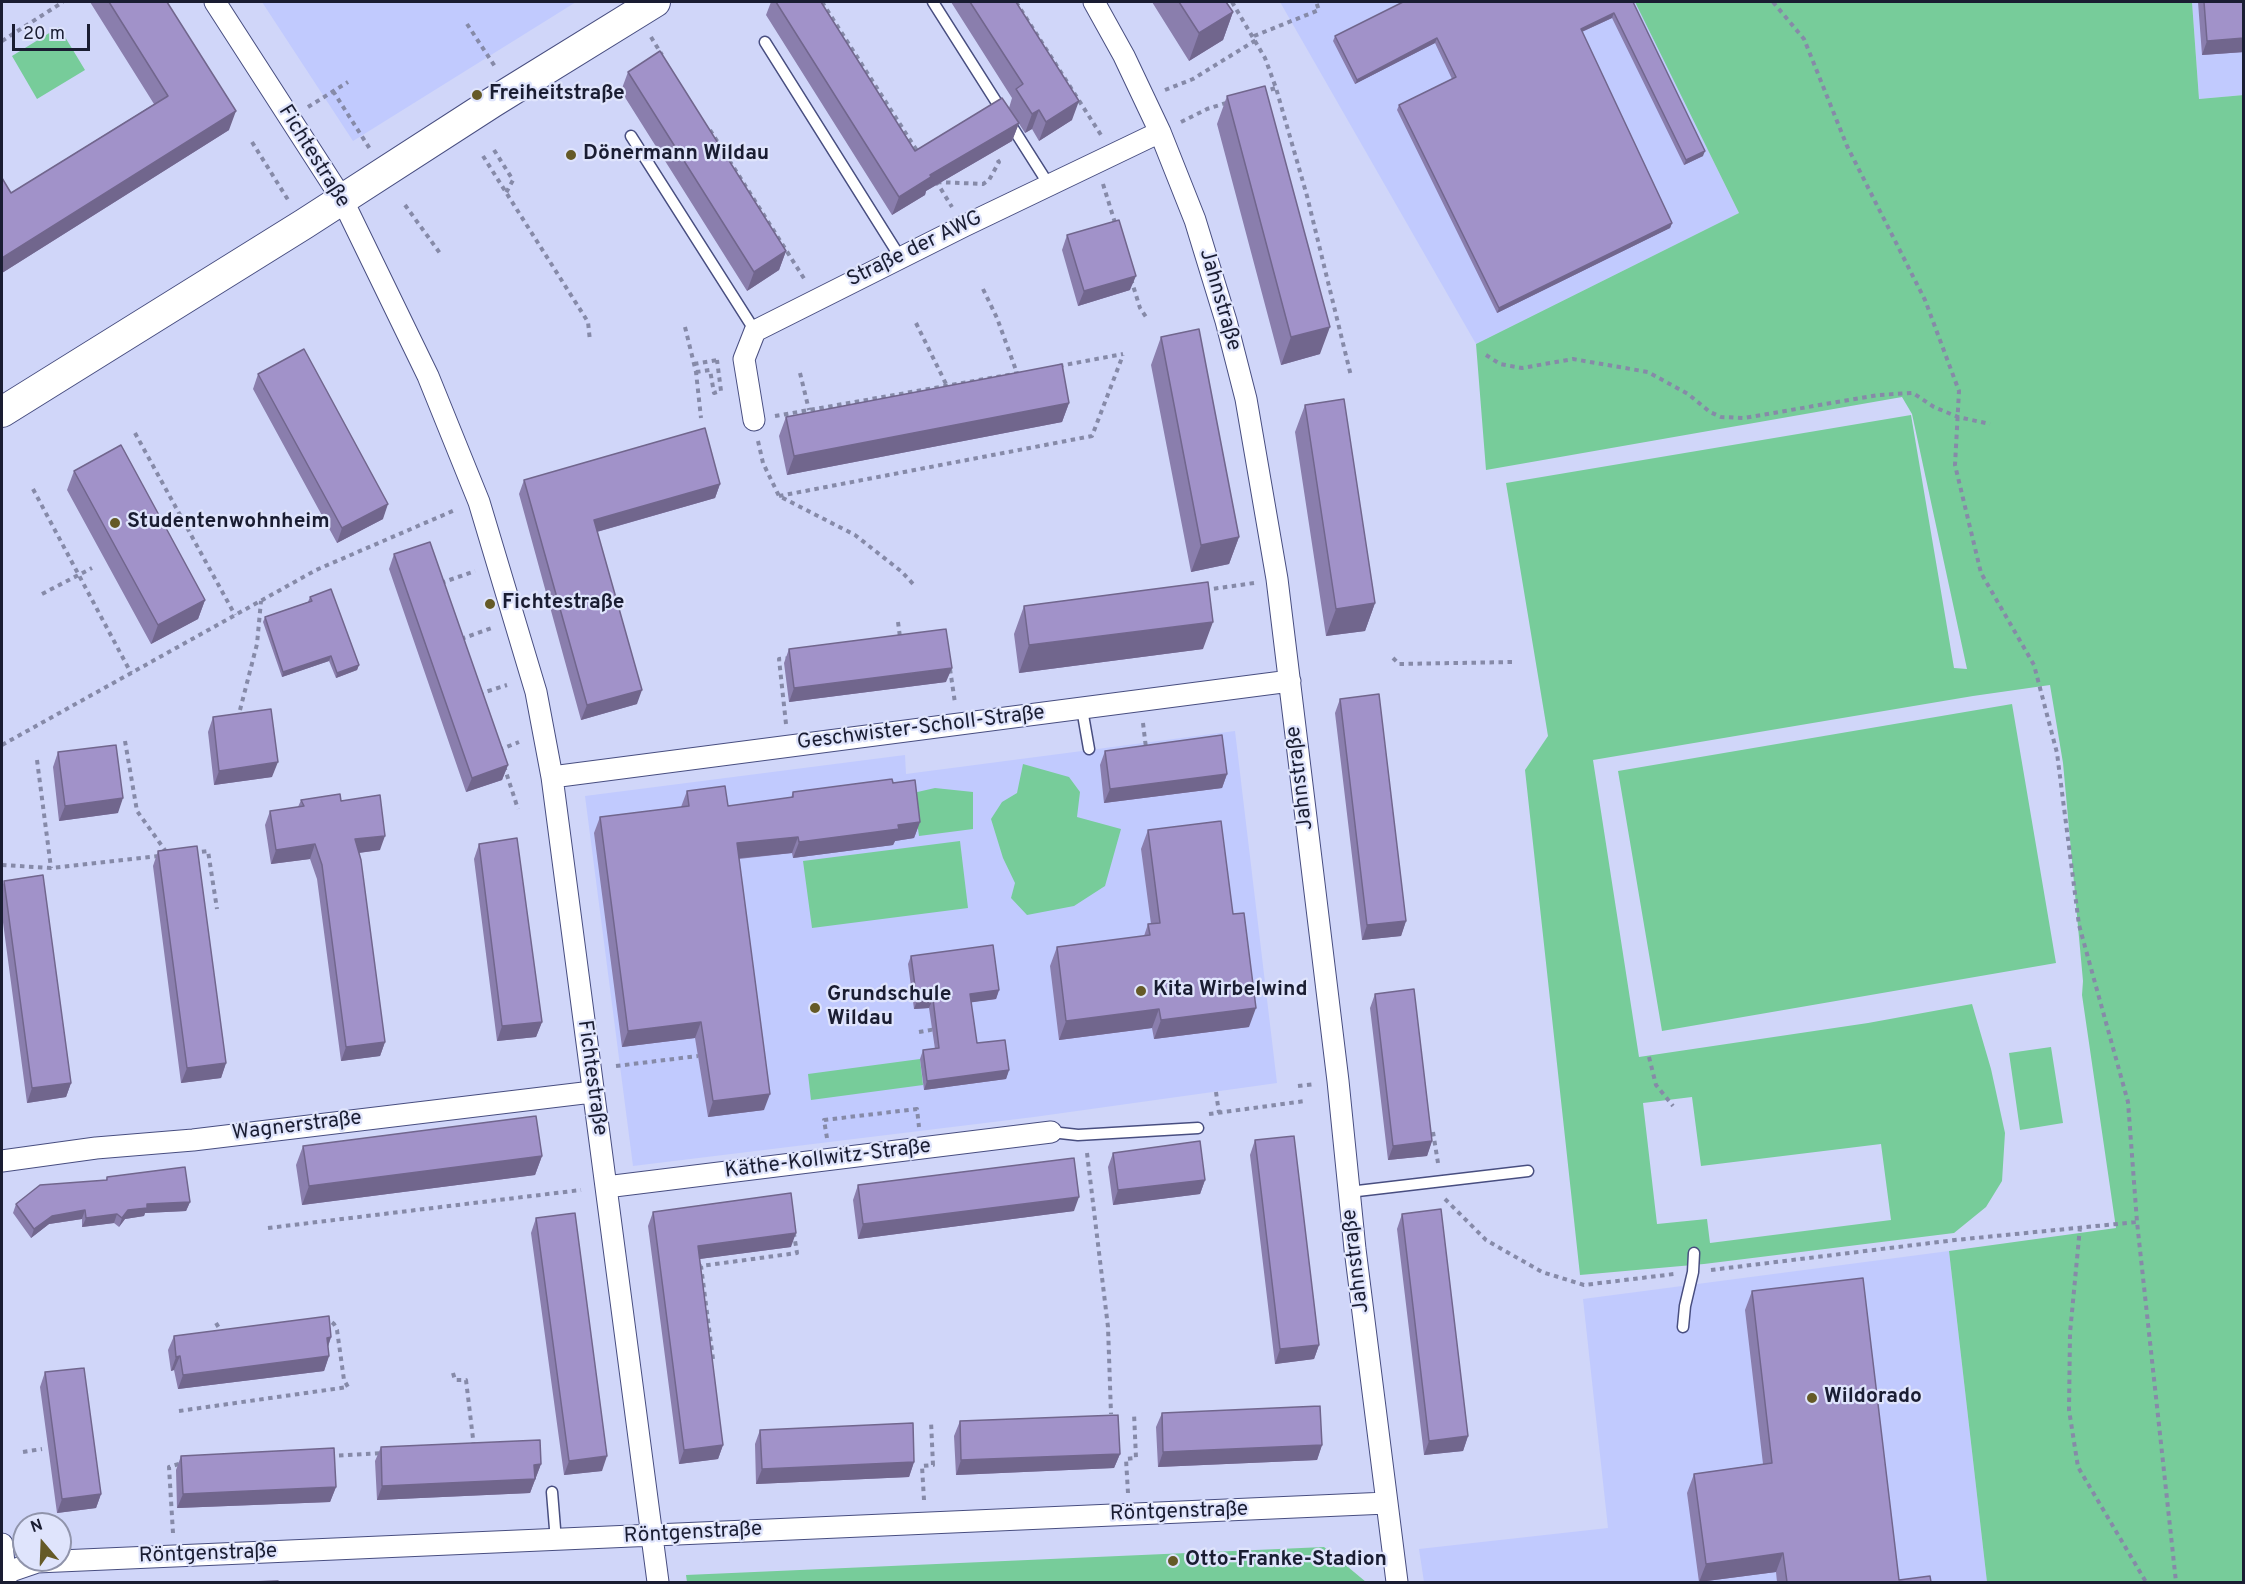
<!DOCTYPE html>
<meta charset="utf-8">
<style>
body{margin:0}
#map{position:relative;width:2245px;height:1584px;overflow:hidden;background:#d0d6f9;font-family:Overpass,sans-serif}
canvas{display:block}
.frame{position:absolute;inset:0;border:3px solid #1a1d32;pointer-events:none}
.north{position:absolute;left:12px;top:1512px;width:60px;height:60px;box-sizing:border-box;background:#dfe4fc;border:2px solid #9094ab;border-radius:50%;rotate:341deg;font-size:16px;font-weight:700;line-height:24px;text-align:center;color:#1a1d32}
.north::after{content:'';display:block;margin:auto;width:21px;height:27px;background:#655a27;clip-path:polygon(50% 0,100% 100%,50% 72%,0 100%)}
.scale{position:absolute;left:12px;top:24px;width:78px;height:27px;box-sizing:border-box;border:3px solid #1a1d32;border-top:0;padding-left:8px;font-size:18px;line-height:21px;white-space:nowrap;color:#1a1d32;-webkit-text-stroke:4px #dfe4fc;paint-order:stroke}
</style>
<div id="map">
<canvas width="2245" height="1584"></canvas>
<div class="frame"></div>
<div class="north">N</div>
<div class="scale">20 m</div>
</div>
<script>
const ctx = document.querySelector('canvas').getContext('2d');
ctx.lineJoin = 'round';
function fill(path, color) {
  ctx.fillStyle = color;
  ctx.fill(path, 'evenodd');
}
function shape(rows) {
  const path = new Path2D();
  for (const r of rows) {
    path.moveTo(r[0], r[1]);
    for (let i = 2; i < r.length; i += 2) path.lineTo(r[i], r[i + 1]);
  }
  return path;
}
function trace(path, color, width, dash) {
  ctx.strokeStyle = color;
  ctx.lineWidth = width;
  ctx.lineCap = dash ? 'butt' : 'round';
  ctx.setLineDash(dash || []);
  ctx.stroke(path);
}
function drawText(font, color, halo, rows, align = 'center') {
  ctx.font = font + ' Overpass,sans-serif';
  ctx.lineWidth = 4.5;
  ctx.setLineDash([]);
  ctx.textBaseline = 'middle';
  ctx.strokeStyle = halo;
  ctx.fillStyle = color;
  for (const [text, x, y, turn = 0] of rows) {
    ctx.save();
    ctx.translate(x, y);
    ctx.rotate((+turn || 0) * Math.PI / 180);
    ctx.textAlign = isNaN(turn) ? turn : align;
    if (halo) ctx.strokeText(text, 0, 0);
    ctx.fillText(text, 0, 0);
    ctx.restore();
  }
}
const built = shape([
 [262,2,576,2,353,141],
 [1280,2,1635,2,1739,213,1476,344],
 [2192,2,2243,2,2243,95,2199,99],
 [1235,731,1277,1083,1034,1117,633,1166,585,796,905,755,906,774],
 [1949,1251,1987,1582,1424,1582,1419,1549,1608,1528,1583,1299]
]);
const green = shape([
 [1635,2,2192,2,2199,99,2244,95,2243,1582,1987,1582,1949,1251,2116,1228,2082,995,2083,981,2063,763,2050,685,1973,696,1593,760,1639,1057,1868,1023,1972,1004,1991,1069,2005,1133,2002,1181,1986,1207,1954,1233,1704,1264,1580,1275,1525,770,1548,736,1506,483,1911,415,1954,668,1967,669,1912,414,1902,397,1486,470,1476,344,1739,213],
 [1692,1097,1701,1166,1881,1144,1891,1220,1710,1243,1707,1219,1657,1224,1643,1103],
 [59,27,85,70,37,99,12,56],
 [2012,704,2056,963,1662,1031,1618,771],
 [1023,764,1069,777,1080,792,1077,817,1121,829,1105,886,1074,906,1027,915,1011,898,1015,883,1003,858,991,819,1002,802,1017,793],
 [935,788,973,792,973,829,919,836,913,793],
 [960,841,968,908,812,928,803,861],
 [2051,1047,2063,1123,2020,1130,2009,1053],
 [920,1059,923,1085,811,1100,808,1074],
 [1324,1547,1366,1582,687,1582,686,1575]
]);
const path = shape([
 [822,2,919,154],
 [1016,2,1101,135],
 [1232,2,1265,58,1276,88,1307,196,1351,376],
 [1773,2,1804,39,1847,146,1925,300,1959,391,1955,465,1981,573,2034,665,2057,753,2079,925,2128,1102,2137,1222,2176,1582],
 [467,24,496,68],
 [1254,36,1319,10,1316,2],
 [651,37,662,55],
 [2,41,63,2],
 [1165,90,1193,79,1256,40],
 [333,91,370,149],
 [1262,92,1276,88],
 [308,107,348,82],
 [1181,122,1207,109,1229,102],
 [710,130,805,280],
 [252,142,290,203],
 [494,150,513,180,506,193],
 [483,156,588,322,590,341],
 [936,181,952,207],
 [937,182,983,184,989,180,999,162,997,159],
 [1103,184,1116,226],
 [405,205,442,256],
 [1131,279,1140,308,1146,317],
 [983,289,997,318,1017,373],
 [916,323,947,386],
 [685,327,696,372,701,418],
 [1486,355,1500,364,1522,368,1573,359,1648,372,1688,394,1710,412,1721,417,1744,418,1878,395,1913,393,1934,407,1958,417,1990,424],
 [694,364,717,360],
 [1059,366,1123,354],
 [696,372,710,370,714,393,721,391,717,360],
 [800,373,809,410],
 [775,416,1019,373],
 [135,433,235,615],
 [758,441,763,463,779,496,855,535,902,572,914,585],
 [33,489,131,673],
 [779,496,1092,436,1123,355],
 [441,583,475,571],
 [1205,590,1254,583],
 [42,594,92,568],
 [898,622,900,637],
 [461,639,492,628],
 [1393,658,1399,664,1512,662],
 [950,669,955,703],
 [479,694,507,685],
 [240,710,257,644,261,601],
 [1143,723,1146,748],
 [786,724,779,659,790,658],
 [125,741,137,811,167,853],
 [2,745,316,570,455,510],
 [499,750,519,742],
 [37,760,51,868],
 [504,766,518,809],
 [193,853,208,851,217,909],
 [2,865,51,868,159,856],
 [919,1032,936,1029],
 [1649,1057,1656,1085,1673,1106],
 [616,1066,698,1056],
 [1298,1086,1315,1084],
 [1216,1092,1219,1113],
 [1209,1114,1305,1101],
 [1433,1132,1438,1163],
 [827,1138,824,1120,917,1109,919,1127],
 [1087,1153,1108,1327,1111,1414],
 [1445,1199,1486,1240,1542,1272,1584,1285,1674,1274],
 [2080,1227,2070,1333,2069,1410,2078,1467,2146,1582],
 [268,1228,581,1190],
 [1711,1270,1955,1240,2137,1222],
 [216,1323,222,1333],
 [713,1359,701,1266,797,1253,794,1234],
 [453,1373,455,1380,466,1380,474,1447],
 [179,1411,348,1387,344,1380,337,1330,334,1324,328,1319,325,1320],
 [23,1452,42,1449],
 [330,1456,383,1453],
 [1128,1493,1126,1459,1136,1458,1134,1413],
 [924,1500,922,1466,933,1465,931,1421],
 [173,1533,169,1467,182,1463]
]);
const lane = shape([
 [933,2,1049,185],
 [765,42,900,257],
 [631,136,755,331],
 [1082,709,1089,749],
 [1051,1132,1078,1135,1198,1128],
 [1349,1192,1528,1171],
 [1683,1327,1685,1306,1693,1272,1694,1253],
 [552,1492,556,1541]
]);
const street = shape([
 [215,2,342,199,428,376,479,502,536,692,552,777,658,1582],
 [1094,2,1124,56,1160,132,1195,220,1226,321,1246,399,1277,579,1338,1081,1355,1249,1397,1582],
 [754,420,744,359,755,331,964,226,1160,132],
 [552,777,1290,681],
 [2,1161,96,1148,193,1140,592,1092],
 [606,1187,1051,1132],
 [2,1544,6,1582],
 [2,1574,37,1562,1387,1503]
]);
const secondary = shape([
 [2,412,304,224,493,102,655,2]
]);
const wall = shape([
 [90,2,167,2,229,130,2,273,2,178,11,193,154,104],
 [771,2,821,2,915,151,1019,123,1012,141,926,191,925,195,892,215,766,15],
 [951,2,1016,2,1072,120,1039,141,1032,129,1025,133,1009,108,1012,98],
 [1152,2,1226,2,1233,12,1223,40,1189,61],
 [1633,2,1703,156,1684,165,1612,18,1582,32,1672,223,1670,228,1497,313,1397,110,1399,105,1452,79,1435,43,1355,84,1333,41,1335,36],
 [2198,2,2244,2,2244,52,2202,55],
 [628,72,786,251,779,270,747,291,621,91],
 [1227,96,1320,354,1281,365,1217,124],
 [1067,235,1130,290,1078,306,1062,250],
 [1161,337,1239,537,1229,564,1191,572,1151,365],
 [258,374,383,519,337,543,253,389],
 [1069,403,1062,422,787,475,779,436,786,417],
 [1305,405,1375,603,1365,631,1326,636,1295,432],
 [74,471,205,600,198,619,151,644,67,490],
 [524,480,720,484,715,498,597,532,637,704,581,720,519,494],
 [394,554,508,765,502,780,466,792,389,569],
 [310,597,359,665,357,670,336,678,329,661,282,677,263,622,265,617,308,602],
 [1024,606,1203,649,1019,673,1014,634],
 [789,649,946,682,789,702,784,663],
 [1340,699,1406,921,1401,936,1362,940,1335,713],
 [213,717,272,777,214,785,208,732],
 [1105,751,1227,774,1222,788,1104,803,1100,765],
 [58,752,118,813,59,821,53,767],
 [893,783,920,822,914,838,895,841,893,845,793,858,792,853,739,859,764,1110,708,1117,695,1038,622,1047,594,833,600,817,681,807,687,791,728,806,791,798,793,792],
 [301,800,341,801,380,850,359,853,385,1042,380,1056,341,1061,317,879,310,859,271,864,265,825,270,811,298,807],
 [1148,830,1233,914,1249,1027,1154,1039,1152,1028,1059,1040,1050,966,1057,947,1144,936,1148,924,1151,924,1141,849],
 [479,844,542,1022,536,1037,497,1041,474,859],
 [158,851,226,1063,221,1078,181,1083,153,866],
 [4,881,71,1083,66,1097,27,1103,2,915,2,888],
 [911,956,999,990,996,999,971,1002,977,1043,1009,1070,1006,1079,924,1090,920,1059,923,1050,935,1049,929,1008,914,1009,908,964],
 [1375,994,1432,1141,1427,1156,1388,1160,1370,1008],
 [1255,1140,1319,1345,1314,1359,1275,1364,1250,1155],
 [303,1146,542,1156,535,1175,302,1205,296,1165],
 [1113,1153,1205,1180,1200,1194,1113,1205,1108,1167],
 [107,1177,190,1202,186,1211,145,1213,144,1216,125,1219,119,1227,114,1223,82,1227,82,1219,49,1224,31,1238,13,1213,16,1204,106,1180],
 [858,1185,1074,1211,858,1239,853,1200],
 [653,1212,791,1247,699,1259,723,1445,718,1459,679,1464,648,1226],
 [1402,1214,1468,1436,1463,1451,1424,1455,1397,1229],
 [536,1218,602,1471,564,1475,531,1233],
 [1752,1291,1899,1580,1931,1582,1777,1582,1776,1572,1699,1582,1687,1493,1694,1474,1763,1464,1745,1310],
 [174,1336,331,1337,328,1347,329,1356,324,1371,178,1389,174,1370,171,1371,168,1350],
 [45,1372,101,1494,96,1508,57,1513,40,1387],
 [1162,1413,1322,1445,1317,1460,1158,1467,1156,1427],
 [960,1421,1120,1454,1114,1468,956,1475,954,1436],
 [760,1430,914,1462,909,1477,756,1484,755,1444],
 [381,1447,541,1464,530,1493,377,1500,375,1461],
 [181,1456,336,1487,330,1502,177,1508,176,1470]
]);
const shadedWall = shape([
 [1233,12,1223,40,1189,61,1199,33],
 [1614,13,1612,18,1579,33,1581,29],
 [1437,38,1435,43,1355,84,1357,80],
 [2244,38,2244,52,2202,55,2207,41],
 [1079,101,1072,120,1039,141,1046,122],
 [1039,110,1032,129,1025,133,1032,114],
 [236,111,229,130,2,273,2,258],
 [1019,123,1012,141,926,191,925,195,892,215,899,197,930,175],
 [1705,151,1703,156,1684,165,1686,160],
 [1672,223,1670,228,1497,313,1499,308],
 [786,251,779,270,747,291,754,272],
 [1136,276,1130,290,1078,306,1084,291],
 [1330,327,1320,354,1281,365,1291,337],
 [1069,403,1062,422,787,475,794,456],
 [720,484,715,498,589,534,594,520],
 [388,504,383,519,337,543,342,528],
 [1239,537,1229,564,1191,572,1201,545],
 [205,600,198,619,151,644,158,625],
 [1375,603,1365,631,1326,636,1336,609],
 [1213,622,1203,649,1019,673,1029,645],
 [331,656,329,661,282,677,283,672],
 [359,665,357,670,336,678,337,673],
 [952,668,946,682,789,702,794,688],
 [642,690,637,704,581,720,587,705],
 [278,762,272,777,214,785,219,771],
 [508,765,502,780,466,792,472,778],
 [1227,774,1222,788,1104,803,1110,789],
 [123,798,118,813,59,821,65,806],
 [920,822,914,838,895,841,893,845,793,858,799,842,898,825],
 [385,836,380,850,350,854,355,839],
 [798,837,792,853,731,859,737,843],
 [315,844,310,859,271,864,276,850],
 [1406,921,1401,936,1362,940,1367,925],
 [999,990,996,999,967,1003,970,994],
 [933,999,929,1008,914,1009,917,1001],
 [1256,1008,1249,1027,1154,1039,1161,1020],
 [1159,1009,1152,1028,1059,1040,1066,1021],
 [542,1022,536,1037,497,1041,502,1026],
 [701,1022,695,1038,622,1047,628,1031],
 [385,1042,380,1056,341,1061,346,1047],
 [226,1063,221,1078,181,1083,187,1068],
 [1009,1070,1006,1079,924,1090,927,1081],
 [71,1083,66,1097,27,1103,32,1088],
 [770,1094,764,1110,708,1117,713,1101],
 [1432,1141,1427,1156,1388,1160,1393,1146],
 [542,1156,535,1175,302,1205,309,1186],
 [1205,1180,1200,1194,1113,1205,1118,1190],
 [1079,1197,1074,1211,858,1239,863,1224],
 [190,1202,186,1211,145,1213,144,1216,125,1219,119,1227,122,1218,128,1210,147,1204],
 [85,1210,82,1219,49,1224,31,1238,34,1229,52,1216],
 [117,1214,114,1223,82,1227,86,1218],
 [796,1233,791,1247,692,1260,698,1246],
 [331,1337,326,1352,327,1338],
 [1319,1345,1314,1359,1275,1364,1280,1349],
 [180,1356,174,1370,171,1371,176,1357],
 [329,1356,324,1371,178,1389,183,1375],
 [1468,1436,1463,1451,1424,1455,1429,1441],
 [723,1445,718,1459,679,1464,684,1450],
 [1322,1445,1317,1460,1158,1467,1163,1452],
 [1120,1454,1114,1468,956,1475,961,1460],
 [607,1456,602,1471,564,1475,569,1461],
 [914,1462,909,1477,756,1484,762,1469],
 [541,1464,530,1493,377,1500,382,1486],
 [336,1487,330,1502,177,1508,183,1494],
 [101,1494,96,1508,57,1513,62,1499],
 [1783,1553,1776,1572,1699,1582,1706,1564]
]);
const building = shape([
 [109,2,167,2,236,111,2,258,2,178,11,193,168,96,109,2],
 [776,2,821,2,915,151,1002,98,1019,123,930,175,931,177,899,197,776,2],
 [970,2,1016,2,1079,101,1046,122,1039,110,1032,114,1016,89,1023,84,970,2],
 [1179,2,1226,2,1233,12,1199,33,1179,2],
 [1403,2,1633,2,1705,151,1686,160,1614,13,1581,29,1672,223,1499,308,1399,105,1456,77,1437,38,1357,80,1335,36,1403,2],
 [2204,2,2244,2,2244,38,2207,41,2204,2],
 [660,51,786,251,754,272,628,72,660,51],
 [1265,86,1330,327,1291,337,1227,96,1265,86],
 [1119,220,1136,276,1084,291,1067,235,1119,220],
 [1199,329,1239,537,1201,545,1161,337,1199,329],
 [304,349,388,504,342,528,258,374,304,349],
 [1062,364,1069,403,794,456,786,417,1062,364],
 [1344,399,1375,603,1336,609,1305,405,1344,399],
 [705,428,720,484,594,520,642,690,587,705,524,480,705,428],
 [121,445,205,600,158,625,74,471,121,445],
 [430,542,508,765,472,778,394,554,430,542],
 [1208,582,1213,622,1029,645,1024,606,1208,582],
 [331,589,359,665,337,673,331,656,283,672,265,617,312,601,310,597,331,589],
 [946,629,952,668,794,688,789,649,946,629],
 [1379,694,1406,921,1367,925,1340,699,1379,694],
 [271,709,278,762,219,771,213,717,271,709],
 [1222,735,1227,774,1110,789,1105,751,1222,735],
 [116,745,123,798,65,806,58,752,116,745],
 [892,779,893,783,915,780,920,822,898,825,899,829,799,842,798,837,737,843,770,1094,713,1101,701,1022,628,1031,600,817,689,806,687,791,725,786,728,806,793,797,793,792,892,779],
 [340,794,341,801,380,795,385,836,355,839,361,860,385,1042,346,1047,322,865,315,844,276,850,270,811,304,806,301,800,340,794],
 [1221,821,1233,914,1244,913,1256,1008,1161,1020,1159,1009,1066,1021,1057,947,1150,935,1148,924,1160,923,1148,830,1221,821],
 [517,838,542,1022,502,1026,479,844,517,838],
 [197,846,226,1063,187,1068,158,851,197,846],
 [43,875,71,1083,32,1088,4,881,43,875],
 [993,945,999,990,970,994,977,1043,1005,1040,1009,1070,927,1081,923,1050,939,1048,933,999,917,1001,911,956,993,945],
 [1414,989,1432,1141,1393,1146,1375,994,1414,989],
 [536,1116,542,1156,309,1186,303,1146,536,1116],
 [1294,1136,1319,1345,1280,1349,1255,1140,1294,1136],
 [1200,1141,1205,1180,1118,1190,1113,1153,1200,1141],
 [1074,1158,1079,1197,863,1224,858,1185,1074,1158],
 [185,1167,190,1202,147,1204,147,1208,128,1210,122,1218,117,1214,86,1218,85,1210,52,1216,34,1229,16,1204,40,1185,107,1180,107,1177,185,1167],
 [791,1193,796,1233,698,1246,723,1445,684,1450,653,1212,791,1193],
 [1441,1209,1468,1436,1429,1441,1402,1214,1441,1209],
 [575,1213,607,1456,569,1461,536,1218,575,1213],
 [1863,1278,1899,1580,1930,1576,1931,1582,1787,1582,1783,1553,1706,1564,1694,1474,1772,1463,1752,1291,1863,1278],
 [329,1316,331,1337,327,1338,329,1356,183,1375,180,1356,176,1357,174,1336,329,1316],
 [84,1368,101,1494,62,1499,45,1372,84,1368],
 [1320,1406,1322,1445,1163,1452,1162,1413,1320,1406],
 [1118,1415,1120,1454,961,1460,960,1421,1118,1415],
 [913,1423,914,1462,762,1469,760,1430,913,1423],
 [540,1440,541,1464,534,1465,535,1479,382,1486,381,1447,540,1440],
 [334,1448,336,1487,183,1494,181,1456,334,1448],
 [278,1581,278,1582,252,1582,278,1581]
]);
const markers = [
 [477,95,6,"#655a27"],
 [571,155,6,"#655a27"],
 [115,523,6,"#655a27"],
 [490,604,6,"#655a27"],
 [1141,991,6,"#655a27"],
 [815,1008,6,"#655a27"],
 [1812,1398,6,"#655a27"],
 [1173,1561,6,"#655a27"]
];
const poiNames = [
 ["Freiheitstraße",489,95],
 ["Dönermann Wildau",583,155],
 ["Studentenwohnheim",127,523],
 ["Fichtestraße",502,604],
 ["Kita Wirbelwind",1153,991],
 ["Grundschule",827,996],
 ["Wildau",827,1020],
 ["Wildorado",1824,1398],
 ["Otto-Franke-Stadion",1185,1561]
];
const streetNames = [
 ["Fichtestraße",313,157,58],
 ["Straße der AWG",915,250,-26],
 ["Jahnstraße",1219,300,74],
 ["Geschwister-Scholl-Straße",921,729,-7],
 ["Jahnstraße",1301,778,-97],
 ["Fichtestraße",591,1078,82],
 ["Wagnerstraße",297,1127,-7],
 ["Käthe-Kollwitz-Straße",828,1160,-7],
 ["Jahnstraße",1357,1261,-97],
 ["Röntgenstraße",1179,1513,-2],
 ["Röntgenstraße",693,1534,-3],
 ["Röntgenstraße",208,1555,-2]
];
fill(built, '#c1cafe');
fill(green, '#77cc9a');
trace(lane, '#484e80', 13);
trace(street, '#484e80', 23);
trace(secondary, '#484e80', 32);
trace(path, '#868aa8', 4, [4.5, 4.5]);
trace(lane, '#fff', 10);
trace(street, '#fff', 21);
trace(secondary, '#fff', 30);
fill(wall, '#8a7ead');
fill(shadedWall, '#71668d');
fill(building, '#a192c9');
trace(building, '#71668d', 1.5);
for (const [x, y, r, color] of markers) {
  const dot = new Path2D();
  dot.arc(x, y, r, 0, 2 * Math.PI);
  ctx.fillStyle = color;
  ctx.fill(dot);
  trace(dot, '#dfe4fc', 2);
}
drawText('bold 21px', '#1a1d32', '#dfe4fc', poiNames, 'left');
drawText('21px', '#1a1d32', '#dfe4fc', streetNames);
</script>
